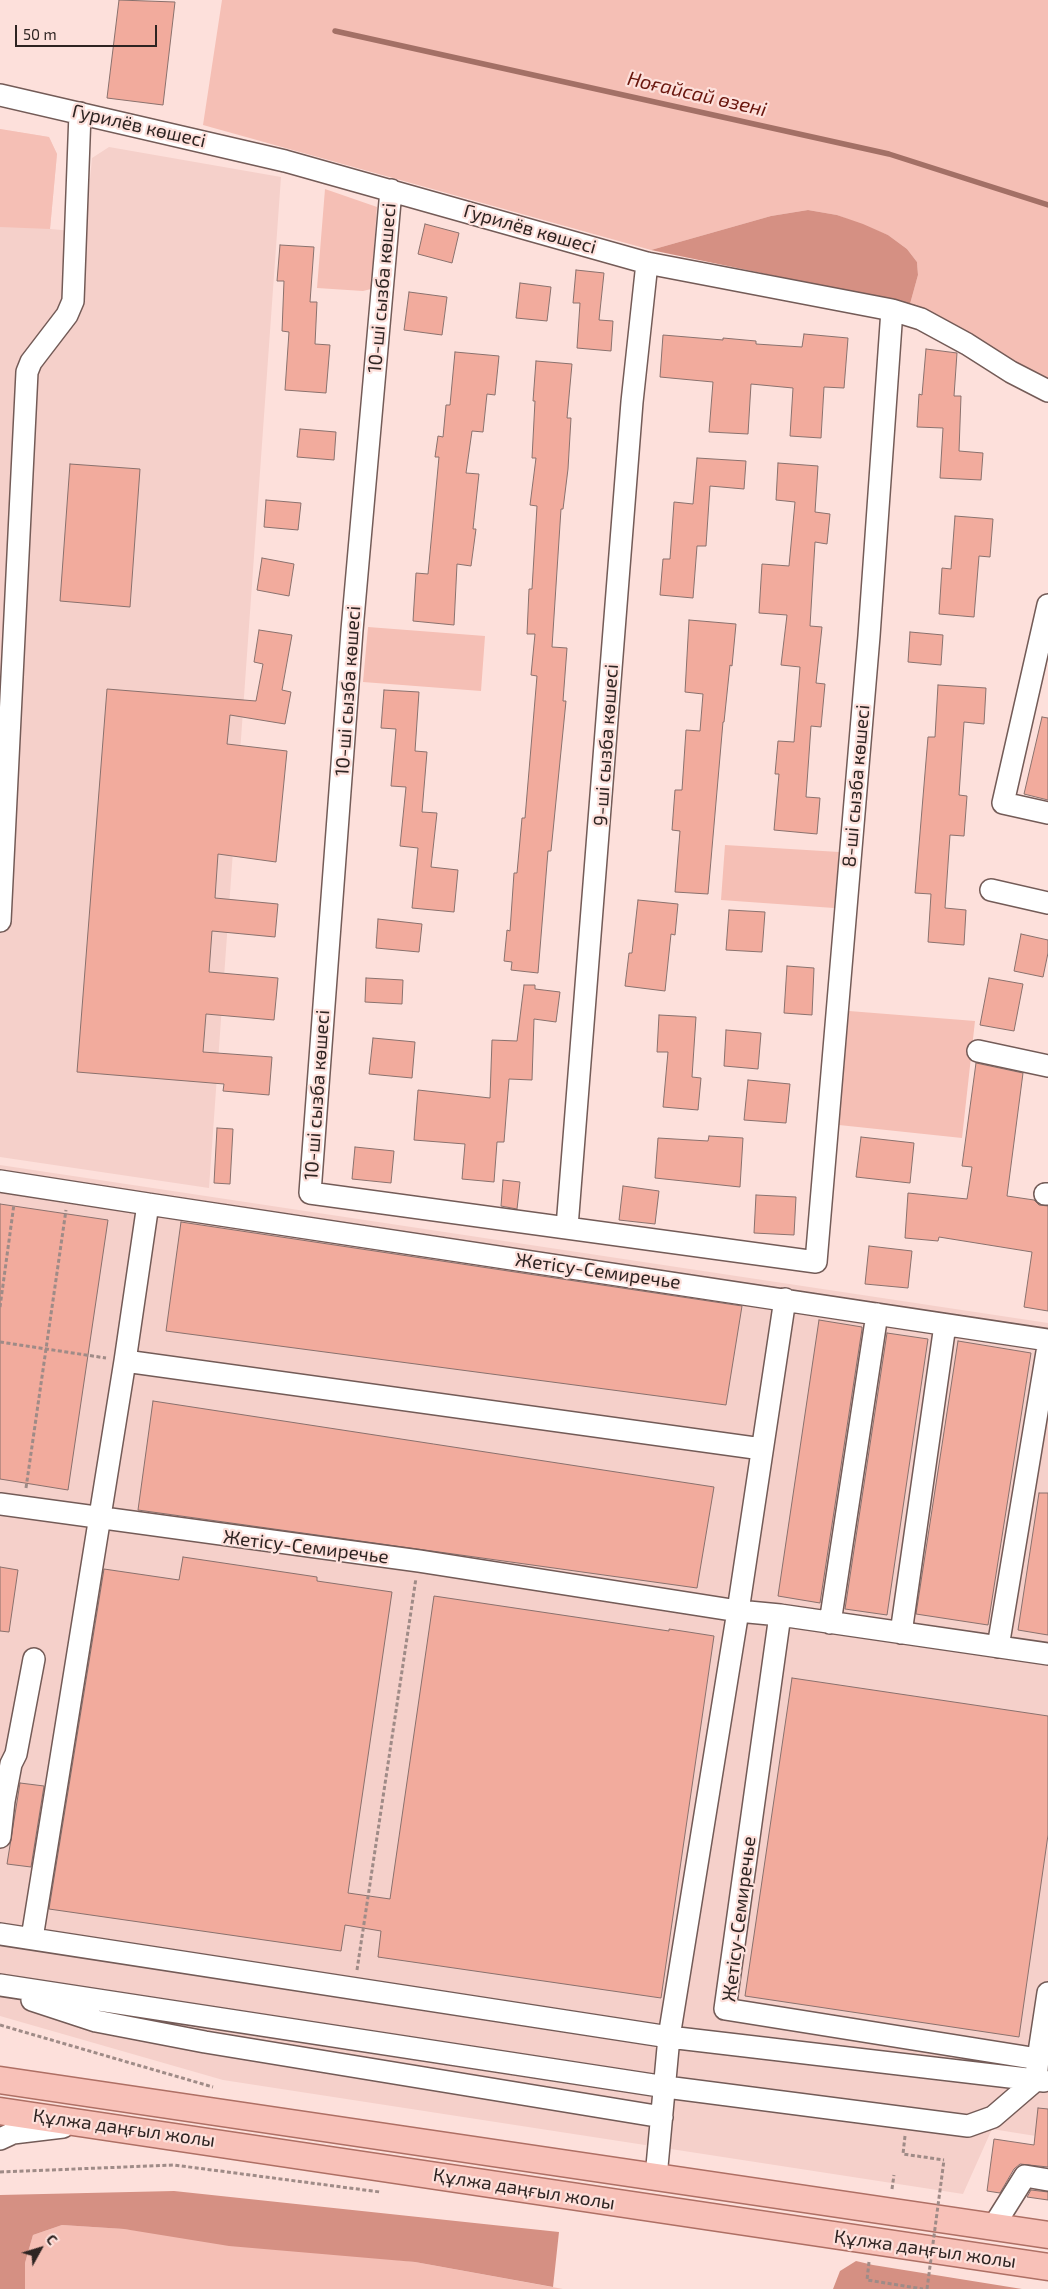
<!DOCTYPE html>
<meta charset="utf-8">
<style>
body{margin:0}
#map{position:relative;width:1048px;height:2289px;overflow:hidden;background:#fde0db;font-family:"Exo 2",sans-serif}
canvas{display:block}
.north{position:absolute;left:15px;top:2224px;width:50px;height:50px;-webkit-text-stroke:4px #fde0db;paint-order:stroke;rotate:51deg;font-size:14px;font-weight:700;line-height:20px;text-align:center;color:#2e2422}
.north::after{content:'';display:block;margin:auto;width:18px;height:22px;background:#2e2422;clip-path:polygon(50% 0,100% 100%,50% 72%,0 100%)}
.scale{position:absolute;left:15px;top:25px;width:142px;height:22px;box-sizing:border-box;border:2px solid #2e2422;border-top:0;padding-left:6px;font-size:15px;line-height:18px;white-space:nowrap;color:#2e2422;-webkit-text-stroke:4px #fde0db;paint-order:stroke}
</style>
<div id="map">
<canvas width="1048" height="2289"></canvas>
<div class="north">С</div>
<div class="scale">50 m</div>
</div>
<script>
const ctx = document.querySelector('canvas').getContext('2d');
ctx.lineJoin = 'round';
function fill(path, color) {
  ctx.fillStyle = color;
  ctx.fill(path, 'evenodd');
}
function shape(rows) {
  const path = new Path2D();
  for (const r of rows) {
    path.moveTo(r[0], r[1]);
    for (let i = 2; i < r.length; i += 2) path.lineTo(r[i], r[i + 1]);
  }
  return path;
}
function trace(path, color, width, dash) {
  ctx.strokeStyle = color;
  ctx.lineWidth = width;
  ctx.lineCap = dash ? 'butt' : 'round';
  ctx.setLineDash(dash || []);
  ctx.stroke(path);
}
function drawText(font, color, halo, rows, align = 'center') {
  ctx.font = font + ' "Exo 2",sans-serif';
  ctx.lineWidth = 4.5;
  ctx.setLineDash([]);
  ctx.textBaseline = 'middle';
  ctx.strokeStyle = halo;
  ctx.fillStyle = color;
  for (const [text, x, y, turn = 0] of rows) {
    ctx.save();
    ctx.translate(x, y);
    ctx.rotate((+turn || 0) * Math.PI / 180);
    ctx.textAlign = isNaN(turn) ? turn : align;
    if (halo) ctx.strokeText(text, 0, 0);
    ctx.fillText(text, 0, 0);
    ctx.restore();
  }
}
const built = shape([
 [0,129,49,137,57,154,50,229,85,232,92,158,109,147,281,177,209,1188,0,1157],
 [0,1165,1048,1323,1048,2138,992,2129,963,2194,223,2080,0,2016]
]);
const green = shape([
 [222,0,1048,0,1048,381,1037,377,952,324,910,304,918,275,917,262,907,249,888,235,837,215,808,210,771,216,651,250,203,125],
 [0,129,49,137,57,154,50,229,0,227],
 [325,189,377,207,371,289,363,291,317,288],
 [368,627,485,636,481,691,363,682],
 [725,845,839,852,834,908,721,900],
 [849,1011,975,1021,962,1138,839,1125],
 [62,2225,124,2229,415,2262,563,2289,25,2289,25,2263,33,2235]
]);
const forest = shape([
 [808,210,837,215,863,224,888,235,907,249,917,262,918,275,910,304,651,250,771,216],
 [174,2191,559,2232,553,2287,415,2262,229,2246,124,2229,62,2225,33,2235,25,2263,25,2289,0,2289,0,2195],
 [856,2261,873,2265,1022,2289,833,2289,840,2271]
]);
const stream = shape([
 [335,31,889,154,1048,205]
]);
const building = shape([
 [119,0,175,2,163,105,107,98,119,0],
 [425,224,459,233,452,263,418,254,425,224],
 [280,245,314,247,310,302,317,302,315,344,330,345,326,393,285,390,289,332,282,331,284,281,277,281,280,245],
 [576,270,604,273,599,320,613,321,611,351,577,348,580,303,573,303,576,270],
 [520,283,551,287,547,321,516,318,520,283],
 [409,292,447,297,442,335,404,330,409,292],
 [804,334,848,338,844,388,824,387,821,438,790,436,793,388,751,384,748,434,709,432,713,382,660,377,663,335,723,340,723,338,756,341,756,344,802,347,804,334],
 [926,349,957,353,954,396,961,396,959,451,983,453,981,480,940,478,943,428,917,427,919,394,922,395,926,349],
 [455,352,499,356,495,395,487,394,483,432,472,431,466,473,479,474,473,529,476,529,471,566,457,564,454,625,413,621,416,573,428,574,439,457,435,457,438,436,443,437,446,405,450,405,455,352],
 [536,361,572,364,567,418,571,418,568,469,563,509,561,509,552,647,567,648,563,701,566,701,551,851,548,851,538,973,511,970,512,962,504,961,507,930,510,931,514,873,517,873,522,818,525,818,537,676,531,675,535,634,527,634,529,589,532,589,537,506,530,505,536,458,532,458,535,401,533,401,536,361],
 [300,429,336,432,334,460,297,457,300,429],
 [697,458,746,461,744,489,710,486,706,546,697,546,693,598,660,595,663,559,670,559,674,502,693,504,697,458],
 [778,463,818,466,815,512,830,514,827,544,815,542,810,626,822,627,816,683,825,684,821,727,811,726,806,797,820,798,817,834,774,830,779,774,775,774,778,741,794,742,800,667,781,665,787,615,759,613,762,564,789,566,795,502,776,500,778,463],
 [70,464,140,469,130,607,60,601,70,464],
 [266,500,301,503,298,530,264,527,266,500],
 [955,516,993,519,990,557,979,556,974,617,939,614,942,568,951,569,955,516],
 [262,558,294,564,289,596,257,590,262,558],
 [689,620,736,624,732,666,730,665,724,722,723,722,708,894,675,892,680,831,672,830,675,790,682,790,686,730,700,731,703,694,685,692,689,620],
 [259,630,292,635,282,690,291,692,285,724,230,715,227,744,287,751,276,862,218,854,215,898,278,904,275,937,212,931,209,972,278,978,274,1020,206,1014,203,1052,272,1057,269,1095,223,1091,224,1084,77,1072,107,689,256,701,263,664,254,662,259,630],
 [910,632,943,635,941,665,908,662,910,632],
 [938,685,986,688,984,724,964,722,959,795,967,796,964,836,950,835,945,908,966,910,964,945,928,942,931,894,915,893,928,737,935,737,938,685],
 [384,690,419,692,415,751,427,752,422,812,437,813,431,867,458,870,454,912,412,908,418,848,400,846,406,787,391,786,396,729,381,728,384,690],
 [1042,717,1048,718,1048,800,1024,794,1042,717],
 [638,900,678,904,675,935,671,934,665,991,625,986,629,953,632,953,638,900],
 [729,910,765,912,762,952,726,950,729,910],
 [378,919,422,924,419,952,376,948,378,919],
 [1021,934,1048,940,1048,953,1043,977,1014,971,1021,934],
 [787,966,814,968,812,1015,784,1013,787,966],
 [366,978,403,980,402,1004,365,1002,366,978],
 [989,978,1023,984,1014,1031,980,1025,989,978],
 [524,985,535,985,535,989,560,992,556,1022,534,1019,532,1080,509,1079,504,1142,497,1142,494,1182,462,1179,465,1144,414,1140,418,1090,490,1098,492,1040,517,1041,524,985],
 [659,1015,696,1017,692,1077,701,1078,698,1110,663,1107,668,1052,657,1052,659,1015],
 [726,1030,761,1033,758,1069,724,1066,726,1030],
 [373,1038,415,1042,412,1078,369,1074,373,1038],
 [976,1063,1023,1073,1007,1196,1034,1200,1039,1205,1048,1206,1048,1311,1024,1307,1032,1252,939,1237,938,1241,905,1238,908,1193,967,1199,972,1167,962,1166,976,1063],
 [748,1080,790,1084,786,1123,744,1120,748,1080],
 [217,1128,233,1129,230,1184,214,1183,217,1128],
 [709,1136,743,1138,740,1187,655,1178,658,1138,708,1141,709,1136],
 [861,1137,914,1143,910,1183,856,1177,861,1137],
 [355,1147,394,1151,391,1183,352,1179,355,1147],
 [503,1180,520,1182,517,1209,501,1206,503,1180],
 [623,1186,659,1191,655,1224,619,1220,623,1186],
 [756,1195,796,1197,794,1235,754,1233,756,1195],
 [0,1204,108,1220,68,1490,0,1479,0,1204],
 [181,1222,742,1306,726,1405,166,1331,181,1222],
 [869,1246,912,1251,908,1288,865,1284,869,1246],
 [819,1320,862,1327,862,1329,820,1603,778,1596,819,1320],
 [887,1333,928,1339,887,1615,845,1609,887,1333],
 [958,1341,1031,1353,988,1625,916,1614,958,1341],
 [153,1401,714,1487,697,1588,138,1510,153,1401],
 [1039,1493,1048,1493,1048,1635,1018,1630,1039,1493],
 [183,1557,317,1577,317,1581,392,1592,348,1893,390,1899,434,1596,669,1631,669,1629,714,1636,661,1998,378,1957,381,1931,345,1925,341,1951,49,1909,104,1569,179,1580,183,1557],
 [0,1567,18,1570,9,1632,0,1631,0,1567],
 [792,1678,1048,1716,1048,1835,1019,2037,745,1996,792,1678],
 [20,1783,44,1786,31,1867,7,1864,20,1783],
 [1038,2108,1048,2109,1048,2167,1020,2164,1014,2169,1000,2193,987,2191,994,2139,1034,2145,1038,2108],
 [1031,2190,1048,2192,1048,2200,1027,2197,1031,2190]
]);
const path = shape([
 [0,1307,14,1204],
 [0,1342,106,1358],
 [26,1488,66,1210],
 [357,1970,416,1578],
 [0,2025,213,2087],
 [905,2136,903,2154,944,2160],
 [0,2172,174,2165,380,2192],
 [892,2189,894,2175],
 [869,2262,867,2280,923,2289]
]);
const minor = shape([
 [0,95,285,161,647,263,892,310,921,319,967,344,1011,372,1048,391],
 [391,190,352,630,310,1193,816,1262,869,636,892,310],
 [1048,605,1003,803,1048,813],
 [991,890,1048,903],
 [0,921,27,372,31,362,67,315,73,301,80,113],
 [978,1051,1048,1066],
 [0,1181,148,1204],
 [1045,1194,1048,1194],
 [567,1227,632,402,647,263],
 [762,1449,125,1361,148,1204,1048,1340],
 [0,1504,419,1561,738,1611,780,1615],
 [830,1623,877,1314],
 [901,1633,945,1325],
 [998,1647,1048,1346],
 [0,1837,4,1801,11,1764,16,1754,34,1659],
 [0,1934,669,2037,1044,2081],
 [32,1938,125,1361],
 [0,1985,666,2087,968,2126,993,2117,1036,2080],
 [32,2000,96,2021,205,2042,662,2117],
 [1038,2059,1048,1993],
 [1036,2080,1038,2059,725,2009,780,1615,1048,1654],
 [0,2139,13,2133,63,2127],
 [656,2177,669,2037,738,1611,785,1299],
 [993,2227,1025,2176,1048,2180]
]);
const major = shape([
 [0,2080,1048,2235],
 [0,2111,1048,2267]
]);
const pathBridge = shape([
 [927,2289,944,2160]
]);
const streetNames = [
 ["Гурилёв көшесі",139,126,13],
 ["Гурилёв көшесі",530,229,16],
 ["10-ші сызба көшесі",382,288,-85],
 ["10-ші сызба көшесі",348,691,-86],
 ["9-ші сызба көшесі",606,745,-86],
 ["8-ші сызба көшесі",856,786,-85],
 ["10-ші сызба көшесі",317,1095,-86],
 ["Жетісу-Семиречье",598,1271,8],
 ["Жетісу-Семиречье",306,1547,7],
 ["Жетісу-Семиречье",739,1919,-83],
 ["Құлжа даңғыл жолы",124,2128,8],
 ["Құлжа даңғыл жолы",524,2189,9],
 ["Құлжа даңғыл жолы",925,2249,8]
];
const waterNames = [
 ["Ноғайсай өзені",697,94,13]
];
fill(built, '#f5d0ca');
fill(green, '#f5bfb5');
fill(forest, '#d59083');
trace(stream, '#a37066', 5.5);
fill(building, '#f2ab9d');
trace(building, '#8a716d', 1);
trace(minor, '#735b57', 24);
trace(major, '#ae6f64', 29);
trace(path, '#9f8b87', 3, [4, 2.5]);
trace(minor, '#fff', 21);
trace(major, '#f8c1b8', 26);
trace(pathBridge, '#9f8b87', 3, [4, 2.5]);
drawText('19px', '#2e2422', '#fde0db', streetNames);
drawText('italic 20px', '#69160d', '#fde0db', waterNames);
</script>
